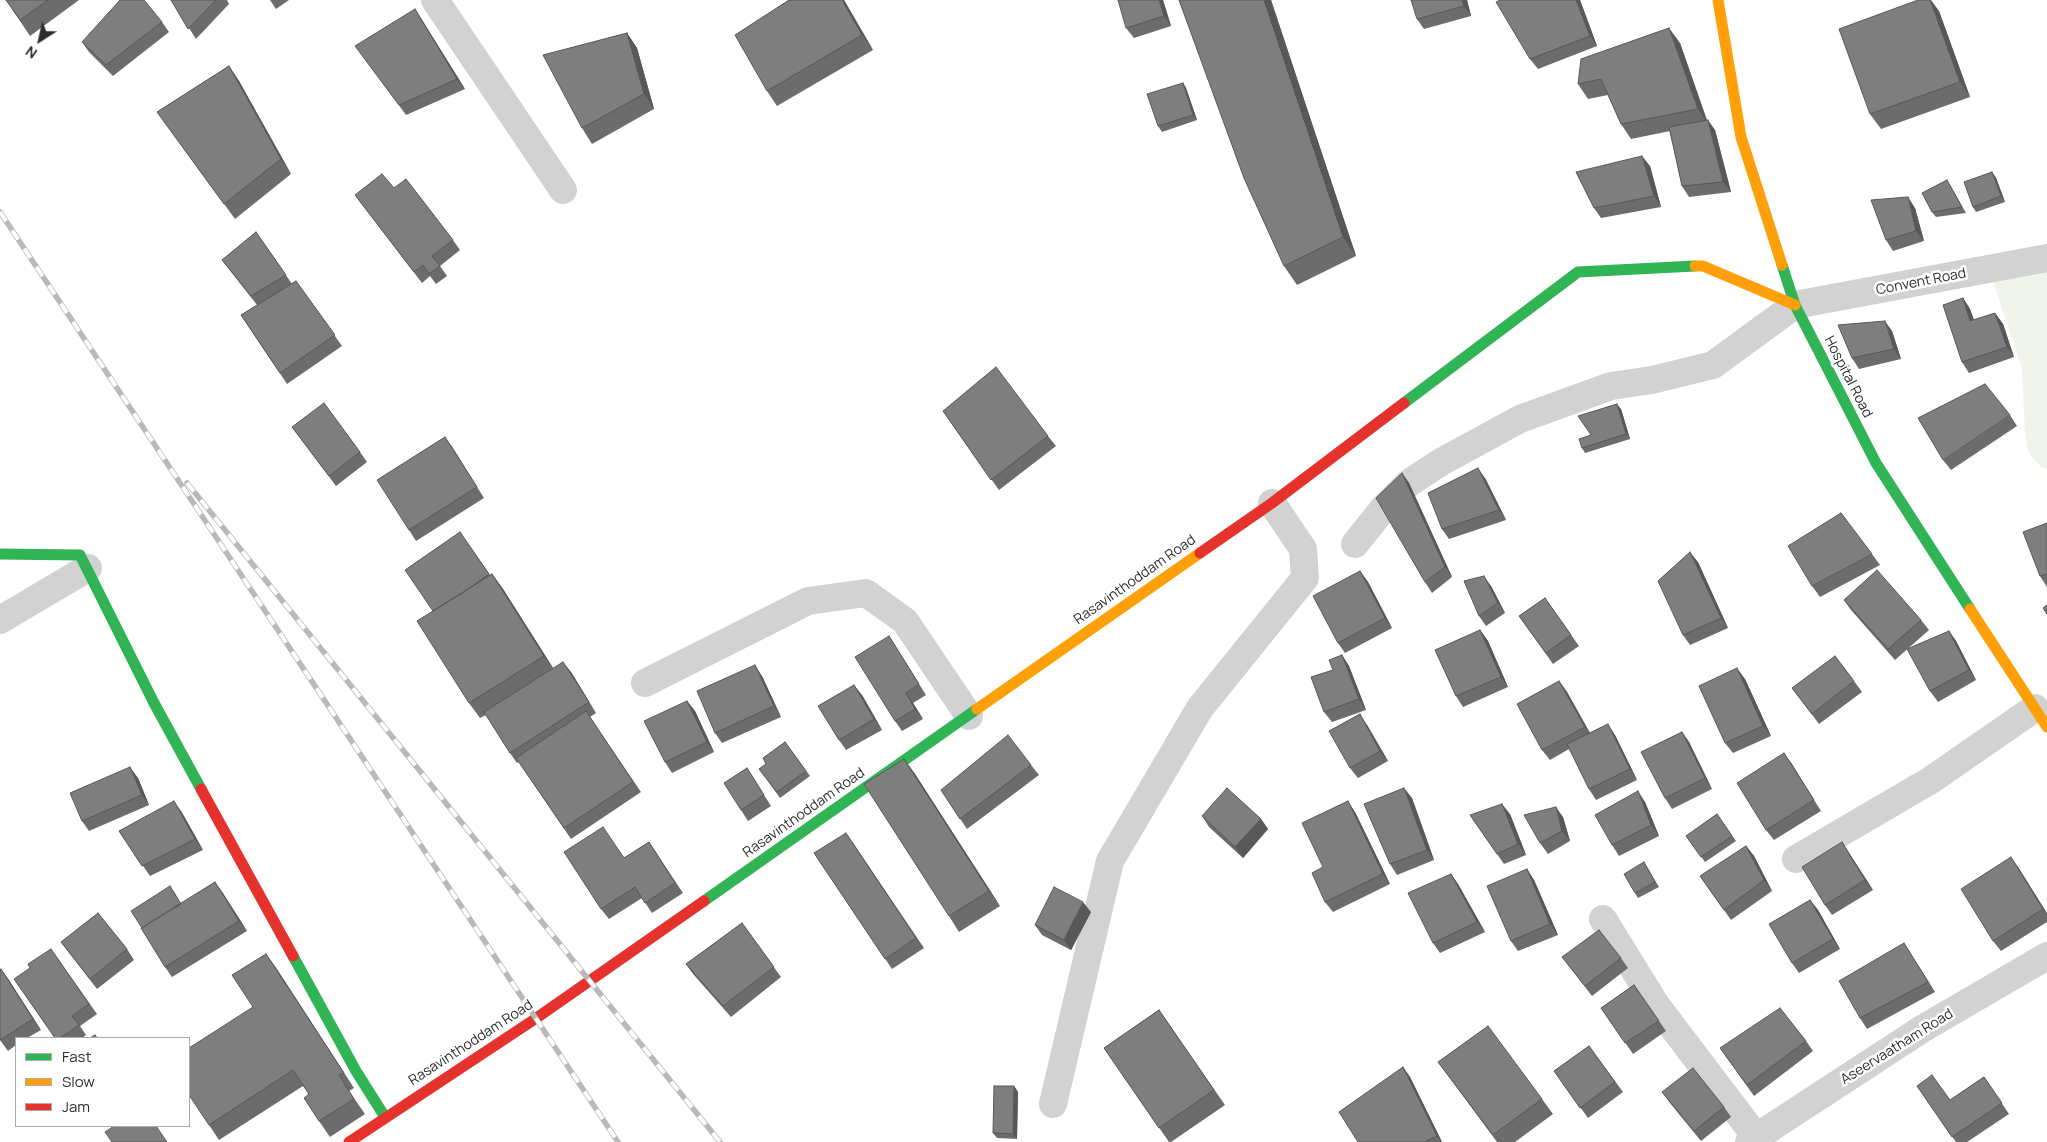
<!DOCTYPE html>
<style>
body{margin:0}
#map{position:relative;width:2047px;height:1142px;overflow:hidden;background:#fff;font-family:Manrope,sans-serif}
canvas{display:block}
.legend{position:absolute;left:15px;top:1037px;width:175px;height:90px;box-sizing:border-box;background:#fff;border:1px solid #ababab;margin:0;padding:6px 9px;list-style:none;font-size:15px;color:#2d2d2d}
.legend li{display:flex;align-items:center;gap:10px;height:25px}
.legend b{width:25px;border:1px solid #ababab}
.north{position:absolute;left:15px;top:15px;width:50px;height:50px;-webkit-text-stroke:4px #fff;paint-order:stroke;rotate:215deg;font-size:14px;font-weight:700;line-height:20px;text-align:center;color:#2d2d2d}
.north::after{content:'';display:block;margin:auto;width:18px;height:22px;background:#2d2d2d;clip-path:polygon(50% 0,100% 100%,50% 72%,0 100%)}
</style>
<div id="map">
<canvas width="2047" height="1142"></canvas>
<ul class="legend">
<li><b style="height:6px;background:#30b455"></b>Fast</li>
<li><b style="height:6px;background:#ff9f0a"></b>Slow</li>
<li><b style="height:6px;background:#e5322d"></b>Jam</li>
</ul>
<div class="north">N</div>
</div>
<script>
const ctx = document.querySelector('canvas').getContext('2d');
ctx.lineJoin = 'round';
function fill(path, color) {
  ctx.fillStyle = color;
  ctx.fill(path, 'evenodd');
}
function shape(rows) {
  const path = new Path2D();
  for (const r of rows) {
    path.moveTo(r[0], r[1]);
    for (let i = 2; i < r.length; i += 2) path.lineTo(r[i], r[i + 1]);
  }
  return path;
}
function trace(path, color, width, dash) {
  ctx.strokeStyle = color;
  ctx.lineWidth = width;
  ctx.lineCap = dash ? 'butt' : 'round';
  ctx.setLineDash(dash || []);
  ctx.stroke(path);
}
function drawText(font, color, halo, rows, align = 'center') {
  ctx.font = font + ' Manrope,sans-serif';
  ctx.lineWidth = 5;
  ctx.setLineDash([]);
  ctx.textBaseline = 'middle';
  ctx.strokeStyle = halo;
  ctx.fillStyle = color;
  for (const [text, x, y, turn = 0] of rows) {
    ctx.save();
    ctx.translate(x, y);
    ctx.rotate((+turn || 0) * Math.PI / 180);
    ctx.textAlign = isNaN(turn) ? turn : align;
    if (halo) ctx.strokeText(text, 0, 0);
    ctx.fillText(text, 0, 0);
    ctx.restore();
  }
}
const green = shape([
 [2047,258,2047,469,2042,468,2028,452,2025,434,2022,369,1989,269]
]);
const street = shape([
 [435,0,563,190],
 [1355,544,1383,509,1409,483,1441,462,1520,419,1611,386,1652,380,1713,365,1795,305,2047,258],
 [0,620,88,568],
 [645,683,808,601,866,593,905,621,969,716],
 [1796,859,1931,780,2035,708],
 [1603,919,1656,1005,1760,1142],
 [1053,1104,1110,861,1200,708,1305,578,1303,549,1272,503],
 [1749,1142,1922,1029,2047,956]
]);
const fast = shape([
 [1782,265,1795,305,1876,463,1970,609],
 [1404,403,1578,272,1695,266],
 [0,554,80,555,154,703,201,789],
 [704,901,977,709],
 [293,956,356,1071,385,1117]
]);
const slow = shape([
 [1718,0,1741,137,1782,265],
 [1695,266,1703,266,1795,305],
 [1970,609,2047,727],
 [977,709,1200,553]
]);
const jam = shape([
 [1200,553,1272,503,1404,403],
 [201,789,293,956],
 [349,1142,535,1019,704,901]
]);
const rail = shape([
 [0,212,618,1142],
 [187,483,720,1142]
]);
const wall = shape([
 [6,0,79,0,30,36],
 [171,0,227,0,229,4,196,39],
 [270,0,289,0,276,9],
 [844,0,873,50,777,106,767,91],
 [1163,0,1171,26,1134,38,1126,28],
 [1179,0,1271,0,1356,256,1297,285,1284,266],
 [1467,0,1471,16,1424,29,1417,19],
 [1500,0,1580,0,1597,46,1538,69,1530,59],
 [415,9,422,20,465,89,406,115,363,56],
 [1939,11,1970,97,1881,129,1870,114],
 [162,22,169,32,113,76,89,52,82,42],
 [627,33,637,48,654,109,592,144,582,128],
 [1680,43,1707,120,1715,130,1731,192,1689,197,1682,186,1670,131,1631,139,1621,124,1608,95,1588,99,1578,84],
 [229,66,239,81,291,174,235,219,157,112],
 [1183,83,1186,88,1197,120,1162,132,1158,126],
 [1650,166,1661,207,1601,218,1594,208],
 [1992,172,1996,178,2005,202,1976,212,1973,207],
 [1950,185,1966,213,1936,217,1932,212],
 [394,188,453,240,460,250,440,266,447,276,436,284,430,276,422,283,355,195],
 [1915,208,1924,241,1893,251,1886,240],
 [256,232,292,284,296,281,342,346,287,384,241,315,257,305,222,260],
 [1963,298,1970,309,1974,320,1995,313,2003,324,2014,357,1969,373,1962,362],
 [1892,331,1901,359,1859,369,1852,358],
 [1621,409,1630,439,1585,453,1582,448,1591,435],
 [943,411,1048,436,1056,446,999,490],
 [2010,415,2017,426,1951,470,1943,460],
 [292,427,360,452,367,462,336,486],
 [445,437,484,498,416,541,409,530],
 [1402,473,1409,483,1452,577,1432,593,1425,582],
 [1485,478,1506,520,1449,539,1442,529],
 [2047,523,2047,587,2040,576],
 [460,532,490,575,492,574,503,589,553,668,571,672,596,713,590,717,641,792,571,839,519,762,517,763,510,753,486,715,480,718,469,703,433,611],
 [1872,554,1880,565,1820,597,1812,586],
 [1698,562,1728,628,1690,645,1683,635],
 [1360,571,1368,582,1392,628,1345,653,1338,643],
 [1491,586,1505,613,1486,626,1479,616],
 [1545,598,1579,646,1553,664,1519,616],
 [1844,600,1921,620,1929,630,1895,660,1851,610],
 [1480,630,1488,641,1508,687,1463,707,1456,696],
 [1949,631,1956,641,1976,680,1938,702,1930,691],
 [889,636,926,695,913,703,923,719,902,731,895,721],
 [1342,655,1349,666,1366,710,1332,722,1324,712,1333,670],
 [762,676,781,717,722,743,715,733],
 [1745,679,1771,736,1733,753,1725,743],
 [1559,681,1567,692,1590,733,1615,735,1637,780,1596,800,1589,789,1569,749,1550,760,1542,750],
 [1854,681,1862,692,1819,724,1792,688],
 [862,695,882,730,846,750,839,740],
 [687,701,695,711,714,752,672,773,665,762],
 [1367,725,1388,761,1358,778,1350,768],
 [1682,732,1689,742,1712,789,1672,809,1665,798],
 [785,742,810,776,780,798,759,769,766,764],
 [1784,753,1821,811,1774,840,1766,830],
 [904,759,915,774,1000,906,959,932,949,916],
 [1031,765,1039,775,967,829,941,790],
 [747,768,771,806,748,821,741,810],
 [138,778,149,805,89,831,82,821],
 [1412,798,1434,860,1397,875,1390,864],
 [1645,802,1659,836,1619,856,1612,845],
 [181,811,203,850,150,876,119,831],
 [1355,812,1390,884,1333,912,1325,902,1323,867],
 [1510,814,1526,855,1504,864,1470,815],
 [1717,814,1736,841,1705,862,1686,836],
 [1202,816,1261,819,1268,829,1243,858,1209,827],
 [1563,817,1570,841,1548,854,1540,843],
 [649,842,683,893,652,913,642,898,609,919,601,909,624,858],
 [1842,842,1873,890,1832,915,1825,905],
 [853,843,924,948,892,969,814,853],
 [1746,846,1754,856,1772,891,1731,920,1700,876],
 [1644,862,1659,887,1638,898,1635,893],
 [2018,867,2047,913,2047,922,2001,951,1993,941],
 [1527,869,1534,880,1558,935,1518,951,1511,941],
 [1451,874,1458,884,1485,932,1440,953,1433,943],
 [215,882,247,931,172,977,165,967,174,892,181,904],
 [1810,900,1818,910,1840,949,1799,973,1792,963],
 [1091,912,1071,950,1042,935,1035,925],
 [742,923,781,977,731,1017,693,974,686,964],
 [61,942,127,949,134,960,97,989],
 [1904,943,1935,992,1867,1029,1860,1018],
 [51,949,97,1014,80,1026,86,1035,82,1038,55,1038,30,968],
 [266,954,354,1088,349,1091,365,1114,330,1137,319,1121,309,1094,303,1086,219,1140,209,1125,253,1007],
 [1562,957,1621,958,1628,968,1592,996],
 [1,969,41,1030,27,1038,16,1038,16,1045,8,1051,0,1040],
 [1634,985,1666,1031,1633,1054,1601,1008],
 [1159,1010,1225,1105,1171,1142,1169,1142,1104,1048],
 [1806,1041,1813,1051,1754,1096,1720,1048],
 [1589,1046,1623,1092,1588,1118,1554,1071],
 [1438,1062,1542,1099,1553,1114,1515,1142,1497,1142],
 [1403,1067,1410,1077,1442,1142,1358,1142],
 [1984,1077,2009,1114,1967,1142,1956,1142,1917,1086,1950,1100],
 [1014,1086,1018,1092,1017,1139,997,1138,993,1133],
 [1662,1092,1724,1107,1731,1117,1701,1141,1670,1103]
]);
const shadedWall = shape([
 [842,0,844,0,873,50,862,35],
 [1159,0,1163,0,1171,26,1164,16],
 [1264,0,1271,0,1356,256,1343,237],
 [1462,0,1467,0,1471,16,1464,6],
 [1576,0,1580,0,1597,46,1590,36],
 [1930,0,1931,0,1939,11,1970,97,1960,82],
 [415,9,422,20,465,89,457,79],
 [1669,28,1680,43,1708,124,1698,109],
 [627,33,637,48,654,109,644,94],
 [229,66,239,81,291,174,281,159],
 [1183,83,1186,88,1197,120,1193,115],
 [1708,120,1715,130,1731,192,1723,182],
 [1642,156,1650,166,1661,207,1654,196],
 [1992,172,1996,178,2005,202,2001,196],
 [1908,197,1915,208,1924,241,1916,231],
 [1963,298,1970,309,1978,332,1970,321],
 [1995,313,2003,324,2014,357,2007,347],
 [1885,321,1892,331,1901,359,1894,349],
 [1617,404,1621,409,1630,439,1626,434],
 [445,437,453,448,484,498,477,487],
 [1478,468,1485,478,1506,520,1499,510],
 [1402,473,1409,483,1452,577,1445,567],
 [1690,552,1698,562,1728,628,1721,618],
 [1360,571,1368,582,1392,628,1385,618],
 [492,574,503,589,555,671,544,656],
 [1484,576,1491,586,1505,613,1498,603],
 [1480,630,1488,641,1508,687,1501,677],
 [1949,631,1956,641,1976,680,1969,670],
 [1342,655,1349,666,1366,710,1359,699],
 [563,662,571,672,596,713,589,702],
 [755,665,762,676,781,717,774,706],
 [1737,668,1745,679,1771,736,1763,726],
 [1559,681,1567,692,1592,737,1585,727],
 [854,685,862,695,882,730,874,719],
 [906,693,913,703,923,719,915,709],
 [687,701,695,711,714,752,707,742],
 [1360,714,1367,725,1388,761,1380,751],
 [1608,724,1615,735,1637,780,1630,769],
 [1682,732,1689,742,1712,789,1705,778],
 [1784,753,1792,764,1821,811,1814,800],
 [904,759,915,774,1000,906,989,891],
 [130,767,138,778,149,805,142,795],
 [1404,788,1412,798,1434,860,1427,850],
 [1638,791,1645,802,1659,836,1651,825],
 [174,801,181,811,203,850,195,839],
 [1348,801,1355,812,1390,884,1383,874],
 [1502,804,1510,814,1526,855,1518,844],
 [1556,807,1563,817,1570,841,1562,831],
 [1261,819,1268,829,1243,858,1235,847],
 [1842,842,1849,853,1873,890,1865,880],
 [1746,846,1754,856,1772,891,1764,880],
 [2011,857,2018,867,2047,914,2043,909],
 [1527,869,1534,880,1558,935,1550,924],
 [1451,874,1458,884,1485,932,1477,922],
 [215,882,223,893,247,931,239,921],
 [1810,900,1818,910,1840,949,1833,939],
 [1083,902,1091,912,1071,950,1064,940],
 [1904,943,1911,954,1935,992,1928,982],
 [266,954,277,969,354,1088,344,1073],
 [1,969,9,980,41,1030,33,1019],
 [1403,1067,1410,1077,1442,1142,1441,1142,1437,1136],
 [1014,1086,1018,1092,1017,1139,1013,1134]
]);
const building = shape([
 [6,0,48,0,20,20,6,0],
 [120,0,144,0,162,22,106,65,82,42,120,0],
 [171,0,216,0,188,29,171,0],
 [789,0,842,0,862,35,767,91,735,35,789,0],
 [1118,0,1159,0,1164,16,1126,28,1118,0],
 [1179,0,1264,0,1343,237,1284,266,1244,178,1179,0],
 [1411,0,1462,0,1464,6,1417,19,1411,0],
 [1500,0,1576,0,1590,36,1530,59,1496,2,1500,0],
 [1918,0,1930,0,1960,82,1870,114,1839,29,1918,0],
 [415,9,457,79,399,105,355,46,415,9],
 [1669,28,1698,109,1621,124,1601,79,1578,84,1581,59,1669,28],
 [627,33,644,94,582,128,543,55,627,33],
 [229,66,281,159,224,204,157,112,229,66],
 [1183,83,1193,115,1158,126,1147,94,1183,83],
 [1708,120,1723,182,1682,186,1669,127,1708,120],
 [1642,156,1654,196,1594,208,1576,172,1642,156],
 [1992,172,2001,196,1973,207,1964,182,1992,172],
 [382,174,394,188,406,179,453,240,432,256,440,266,429,274,423,265,414,272,355,195,382,174],
 [1947,180,1962,207,1932,212,1922,193,1947,180],
 [1908,197,1916,231,1886,240,1871,200,1908,197],
 [256,232,286,275,251,296,222,260,256,232],
 [296,281,335,335,280,373,241,315,296,281],
 [1963,298,1970,321,1995,313,2007,347,1962,362,1943,305,1963,298],
 [1885,321,1894,349,1852,358,1838,325,1885,321],
 [996,367,1048,436,991,480,943,411,996,367],
 [1985,384,2010,415,1943,460,1918,418,1985,384],
 [324,403,360,452,329,476,292,427,324,403],
 [1617,404,1626,434,1582,448,1579,439,1591,435,1578,416,1617,404],
 [445,437,477,487,409,530,377,480,445,437],
 [1478,468,1499,510,1442,529,1428,493,1478,468],
 [1402,473,1445,567,1425,582,1376,498,1402,473],
 [1841,513,1872,554,1812,586,1788,546,1841,513],
 [2047,523,2047,574,2040,576,2023,532,2047,523],
 [460,532,489,574,464,592,433,611,405,570,460,532],
 [1690,552,1721,618,1683,635,1658,581,1690,552],
 [1877,570,1921,620,1888,649,1844,600,1877,570],
 [1360,571,1385,618,1338,643,1313,596,1360,571],
 [492,574,544,656,469,703,417,621,492,574],
 [1484,576,1498,603,1479,616,1464,581,1484,576],
 [1545,598,1571,635,1546,653,1519,616,1545,598],
 [2047,605,2047,614,2043,608,2047,605],
 [1480,630,1501,677,1456,696,1435,650,1480,630],
 [1949,631,1969,670,1930,691,1907,649,1949,631],
 [889,636,919,684,906,693,915,709,895,721,855,657,889,636],
 [1342,655,1359,699,1324,712,1311,677,1333,670,1329,660,1342,655],
 [1835,656,1854,681,1812,714,1792,688,1835,656],
 [563,662,589,702,510,753,484,712,563,662],
 [755,665,774,706,715,733,697,691,755,665],
 [1737,668,1763,726,1725,743,1699,686,1737,668],
 [1559,681,1585,727,1542,750,1517,704,1559,681],
 [854,685,874,719,839,740,818,706,854,685],
 [687,701,707,742,665,762,644,721,687,701],
 [586,711,633,782,564,828,516,758,586,711],
 [1360,714,1380,751,1350,768,1329,731,1360,714],
 [1608,724,1630,769,1589,789,1567,744,1608,724],
 [1682,732,1705,778,1665,798,1641,752,1682,732],
 [1008,735,1031,765,960,819,941,790,1008,735],
 [785,742,806,771,777,792,759,769,766,764,763,758,785,742],
 [1784,753,1814,800,1766,830,1737,783,1784,753],
 [904,759,989,891,949,916,864,784,904,759],
 [130,767,142,795,82,821,70,793,130,767],
 [747,768,764,795,741,810,724,783,747,768],
 [1227,788,1261,819,1235,847,1202,816,1227,788],
 [1404,788,1427,850,1390,864,1364,804,1404,788],
 [1638,791,1651,825,1612,845,1595,815,1638,791],
 [174,801,195,839,142,866,119,831,174,801],
 [1348,801,1383,874,1325,902,1312,873,1323,867,1302,823,1348,801],
 [1502,804,1518,844,1497,854,1470,815,1502,804],
 [1556,807,1562,831,1540,843,1524,815,1556,807],
 [1717,814,1732,836,1701,857,1686,836,1717,814],
 [603,827,624,858,649,842,675,883,645,903,635,887,601,909,564,852,603,827],
 [846,833,916,938,885,959,814,853,846,833],
 [1842,842,1865,880,1825,905,1802,867,1842,842],
 [1746,846,1764,880,1724,910,1700,876,1746,846],
 [2011,857,2043,909,1993,941,1961,889,2011,857],
 [1644,862,1655,882,1635,893,1624,874,1644,862],
 [1527,869,1550,924,1511,941,1487,886,1527,869],
 [1451,874,1477,922,1433,943,1408,893,1451,874],
 [215,882,239,921,165,967,141,928,215,882],
 [170,886,181,904,142,928,131,911,170,886],
 [1054,887,1083,902,1064,940,1035,925,1054,887],
 [1810,900,1833,939,1792,963,1769,924,1810,900],
 [98,913,127,949,90,979,61,942,98,913],
 [742,923,774,967,723,1006,686,964,742,923],
 [1599,930,1621,958,1585,986,1562,957,1599,930],
 [1904,943,1928,982,1860,1018,1839,981,1904,943],
 [51,949,89,1004,72,1016,79,1025,60,1038,55,1038,14,979,30,968,28,964,51,949],
 [266,954,344,1073,339,1075,354,1099,319,1121,304,1098,309,1094,293,1070,209,1125,189,1095,189,1048,253,1007,232,975,266,954],
 [1,969,33,1019,0,1040,0,970,1,969],
 [1634,985,1659,1021,1625,1043,1601,1008,1634,985],
 [1780,1008,1806,1041,1747,1085,1720,1048,1780,1008],
 [1159,1010,1214,1090,1159,1128,1104,1048,1159,1010],
 [1488,1026,1542,1099,1493,1135,1438,1062,1488,1026],
 [95,1035,97,1038,90,1038,95,1035],
 [1589,1046,1615,1082,1580,1108,1554,1071,1589,1046],
 [1403,1067,1437,1136,1424,1142,1358,1142,1339,1112,1403,1067],
 [1693,1068,1724,1107,1694,1131,1662,1092,1693,1068],
 [1932,1075,1950,1100,1984,1077,2002,1103,1952,1137,1917,1086,1932,1075],
 [994,1086,1014,1086,1013,1134,993,1133,994,1086],
 [114,1126,156,1126,167,1142,112,1142,105,1132,114,1126]
]);
const streetNames = [
 ["Convent Road",1921,282,-11],
 ["Hospital Road",1848,377,63],
 ["Rasavinthoddam Road",1135,580,-35],
 ["Rasavinthoddam Road",804,813,-35],
 ["Rasavinthoddam Road",471,1043,-33],
 ["Aseervaatham Road",1897,1047,-32]
];
fill(green, '#f0f4eb');
trace(street, '#d2d2d2', 28);
trace(fast, '#30b455', 11);
trace(slow, '#ff9f0a', 11);
trace(jam, '#e5322d', 11);
trace(rail, '#b9b9b9', 5.5);
trace(rail, '#fff', 4, [11]);
fill(wall, '#6c6c6c');
fill(shadedWall, '#585858');
fill(building, '#7e7e7e');
trace(building, '#585858', 1);
drawText('14px', '#2d2d2d', '#fff', streetNames);
</script>
